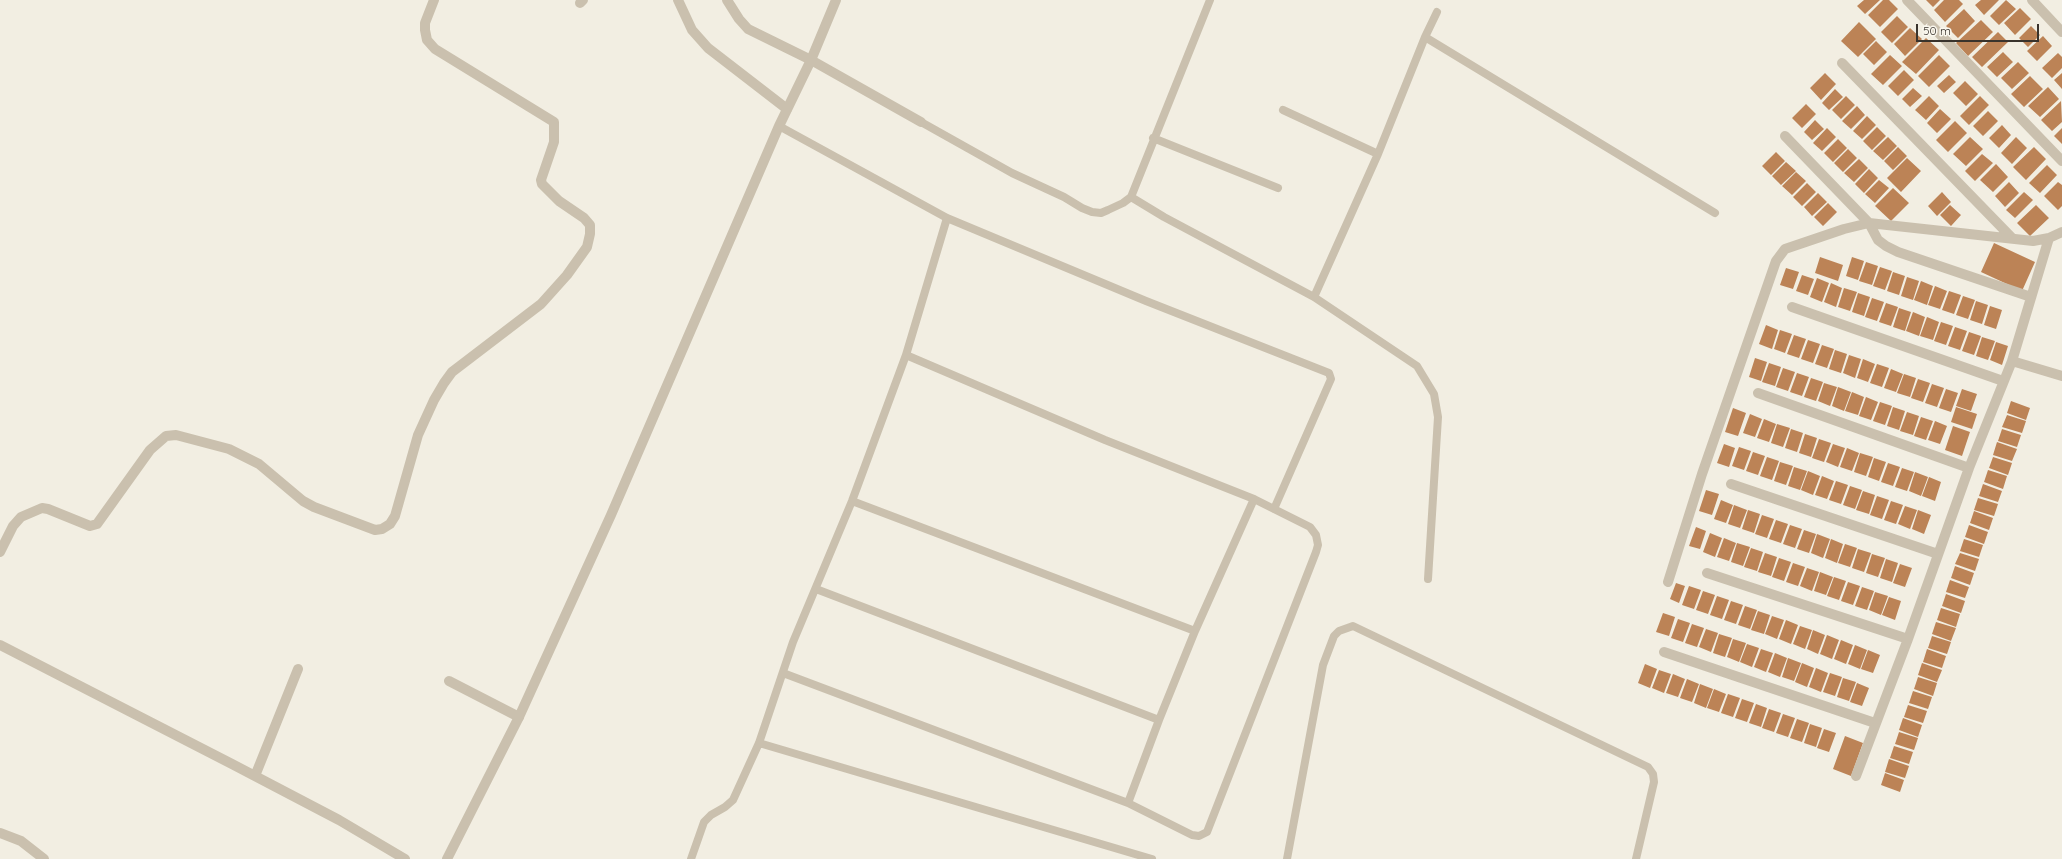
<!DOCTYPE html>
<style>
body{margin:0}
#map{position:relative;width:2062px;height:859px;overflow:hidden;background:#f2eee2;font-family:Quicksand,sans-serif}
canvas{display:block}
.scale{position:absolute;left:1916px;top:24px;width:123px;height:18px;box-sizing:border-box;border:2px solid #39332c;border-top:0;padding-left:5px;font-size:12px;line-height:14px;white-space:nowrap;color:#39332c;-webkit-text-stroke:3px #faf7ee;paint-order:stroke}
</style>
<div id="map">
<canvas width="2062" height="859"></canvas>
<div class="scale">50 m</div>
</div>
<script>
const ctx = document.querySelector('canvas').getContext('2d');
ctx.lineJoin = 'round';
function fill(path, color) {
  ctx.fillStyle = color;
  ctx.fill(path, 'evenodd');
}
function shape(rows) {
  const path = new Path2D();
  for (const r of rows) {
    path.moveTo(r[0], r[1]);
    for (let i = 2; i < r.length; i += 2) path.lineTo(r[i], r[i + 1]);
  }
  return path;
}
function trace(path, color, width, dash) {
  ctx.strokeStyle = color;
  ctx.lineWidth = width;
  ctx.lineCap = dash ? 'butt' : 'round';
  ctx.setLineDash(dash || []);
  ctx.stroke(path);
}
const building = shape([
 [1864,0,1880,0,1865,14,1857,6],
 [1883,0,1889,0,1898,9,1880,27,1868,15],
 [1926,0,1940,0,1933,7],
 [1944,0,1959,0,1963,4,1945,22,1934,10],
 [1981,0,1999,0,1984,15,1975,5],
 [2006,0,2016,9,1999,25,1990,16],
 [2020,8,2031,19,2015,35,2004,23],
 [1964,9,1975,21,1958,38,1946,26],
 [1897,16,1908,27,1892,43,1881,32],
 [1981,20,1993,32,1968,56,1956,43],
 [1859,22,1876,39,1858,57,1841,41],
 [2031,26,2040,35,2028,47,2019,38],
 [1910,28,1922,39,1905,56,1894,44],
 [1998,32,2008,42,1982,67,1972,57],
 [2043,36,2052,46,2037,61,2027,51],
 [1926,38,1939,50,1916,74,1902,62],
 [1876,41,1887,52,1874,65,1863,54],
 [2003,52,2013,62,1997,77,1987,67],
 [2058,53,2062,57,2062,68,2052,78,2042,68],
 [1890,55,1902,66,1883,85,1871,74],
 [1939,55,1950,66,1929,87,1918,76],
 [2018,62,2029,73,2012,89,2001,78],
 [1904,70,1914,80,1898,96,1888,86],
 [1825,73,1836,84,1821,100,1810,88],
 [2062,73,2062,89,2054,80],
 [1949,75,1956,82,1944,93,1937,86],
 [2030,76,2043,89,2024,107,2011,94],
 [1965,81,1978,94,1966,106,1953,93],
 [2048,87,2059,99,2040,117,2028,106],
 [1913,88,1922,96,1910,107,1902,99],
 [1835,89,1843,97,1829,110,1822,103],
 [1846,96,1855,105,1841,119,1832,110],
 [1929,96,1939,106,1926,120,1915,110],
 [1980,96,1989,105,1969,125,1960,116],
 [2061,101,2062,122,2052,131,2041,120],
 [1806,104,1816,114,1802,128,1792,118],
 [1857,106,1865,115,1851,129,1842,121],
 [1940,109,1951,119,1937,133,1927,123],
 [1988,111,1998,121,1983,136,1973,126],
 [1867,116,1876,125,1862,139,1853,131],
 [1815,120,1824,129,1812,140,1804,132],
 [1955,121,1967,133,1948,152,1936,140],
 [2002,125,2011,135,1999,148,1989,138],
 [1877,127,1886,136,1872,150,1863,141],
 [1827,128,1836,137,1822,151,1813,143],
 [2062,128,2062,144,2054,136],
 [1888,137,1897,146,1883,160,1873,151],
 [1970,137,1983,149,1966,166,1953,154],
 [2016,137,2027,148,2012,164,2001,153],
 [1838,139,1847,148,1833,162,1824,153],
 [1898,147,1907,156,1893,170,1884,161],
 [2034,147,2046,159,2026,180,2013,167],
 [1848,149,1857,158,1843,172,1834,163],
 [1776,152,1785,161,1771,175,1762,166],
 [1982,154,1993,163,1975,181,1965,171],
 [1907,158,1921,171,1901,192,1887,178],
 [1859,159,1868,168,1854,182,1844,173],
 [1786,162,1796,171,1781,185,1772,176],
 [1996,164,2008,177,1993,192,1980,180],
 [2047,165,2057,175,2040,193,2029,183],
 [1869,169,1878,178,1864,193,1855,184],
 [1796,172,1806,181,1792,195,1782,186],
 [1879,180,1889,188,1875,203,1865,194],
 [2009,182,2019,193,2005,207,1995,196],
 [2058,182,2062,185,2062,206,2058,210,2044,196],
 [1807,183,1816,192,1802,206,1793,197],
 [1893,188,1909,203,1891,221,1875,206],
 [1942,192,1951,202,1937,216,1928,206],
 [2024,192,2033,200,2015,218,2006,210],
 [1818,193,1827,202,1812,216,1804,207],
 [1828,203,1837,212,1823,226,1814,217],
 [1950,205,1961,215,1951,226,1940,215],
 [2036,205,2049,218,2030,236,2017,223],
 [1994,243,2035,262,2022,291,1981,272],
 [1820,257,1843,265,1838,281,1815,273],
 [1852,257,1864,261,1858,280,1846,276],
 [1866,262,1878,266,1872,285,1859,281],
 [1880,267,1892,271,1885,290,1873,286],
 [1786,268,1799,272,1793,289,1780,285],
 [1893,272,1905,276,1899,295,1887,291],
 [1802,275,1814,279,1808,295,1796,291],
 [1907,277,1919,281,1913,300,1901,296],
 [1817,278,1829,283,1822,302,1810,297],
 [1921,281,1933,286,1927,305,1914,300],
 [1831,283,1842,288,1836,307,1824,302],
 [1935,286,1947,291,1940,309,1928,305],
 [1844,288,1857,292,1850,311,1838,307],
 [1949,291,1961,295,1954,314,1942,310],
 [1858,293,1870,297,1864,316,1852,312],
 [1963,296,1975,300,1968,319,1956,315],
 [1872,298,1884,302,1877,321,1865,317],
 [1976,301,1988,305,1982,324,1970,320],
 [1886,303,1898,307,1891,326,1879,322],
 [1990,306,2002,310,1996,329,1984,325],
 [1899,308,1911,312,1905,331,1893,327],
 [1913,312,1925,317,1919,336,1906,331],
 [1927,317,1939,322,1933,340,1920,336],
 [1941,322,1953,326,1946,345,1934,341],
 [1766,325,1778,330,1772,349,1759,344],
 [1955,327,1967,331,1960,350,1948,346],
 [1780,330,1792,334,1785,353,1774,349],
 [1969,332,1981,336,1974,355,1962,351],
 [1794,335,1806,339,1799,358,1787,354],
 [1982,337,1995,341,1988,360,1976,356],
 [1808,340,1820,344,1813,363,1801,359],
 [1996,342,2008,346,2002,365,1990,360],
 [1822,345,1834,349,1827,368,1815,364],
 [1835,350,1847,354,1841,373,1829,369],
 [1849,355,1861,359,1855,378,1843,373],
 [1755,358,1767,362,1761,381,1749,377],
 [1863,359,1875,364,1868,382,1857,378],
 [1769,363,1781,367,1775,386,1762,382],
 [1877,364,1889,368,1882,387,1870,383],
 [1783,368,1795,372,1788,391,1776,387],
 [1891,369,1903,374,1896,392,1884,388],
 [1797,373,1809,377,1802,396,1790,392],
 [1904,374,1916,378,1910,397,1897,393],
 [1811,378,1823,382,1816,401,1804,397],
 [1918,379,1930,383,1923,402,1911,398],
 [1824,383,1837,387,1830,406,1818,401],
 [1932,384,1944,388,1937,407,1925,403],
 [1838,387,1851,392,1844,411,1832,406],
 [1946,389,1958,393,1951,412,1939,408],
 [1962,389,1977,394,1971,411,1956,406],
 [1852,392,1864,397,1858,415,1845,411],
 [1866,397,1878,402,1871,420,1859,416],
 [2011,401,2030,408,2026,420,2007,413],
 [1880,402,1892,406,1885,425,1873,421],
 [1893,407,1905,411,1899,430,1887,426],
 [1956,407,1977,414,1972,429,1951,422],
 [1733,408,1746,413,1738,436,1725,432],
 [1907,412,1919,416,1913,435,1900,431],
 [1750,414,1762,419,1755,437,1743,433],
 [2007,415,2026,421,2022,433,2002,427],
 [1921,417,1933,421,1926,440,1914,436],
 [1764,419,1776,424,1769,442,1757,438],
 [1935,421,1947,426,1940,444,1928,440],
 [1777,424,1790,428,1783,447,1771,443],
 [1953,426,1970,432,1962,456,1945,450],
 [1791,429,1803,433,1797,452,1785,448],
 [2002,429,2021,435,2017,447,1998,441],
 [1805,434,1817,438,1811,457,1799,453],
 [1819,439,1831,443,1824,462,1812,458],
 [1997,442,2017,449,2012,461,1993,455],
 [1724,444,1735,448,1729,467,1717,463],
 [1833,444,1845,448,1838,467,1826,462],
 [1739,447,1751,451,1744,470,1732,466],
 [1847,448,1859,453,1852,471,1840,467],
 [1753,452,1765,456,1758,475,1746,471],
 [1860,453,1873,457,1866,476,1854,472],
 [1767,457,1779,461,1772,480,1760,476],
 [1993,457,2012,463,2008,475,1989,468],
 [1874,458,1886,462,1879,481,1868,477],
 [1780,462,1793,466,1786,485,1774,481],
 [1888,463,1900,467,1893,486,1881,482],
 [1794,467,1807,471,1800,490,1788,486],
 [1902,468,1914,472,1907,491,1895,487],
 [1988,470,2007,476,2003,489,1984,482],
 [1808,471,1820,476,1813,495,1801,490],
 [1915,472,1928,477,1921,496,1909,491],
 [1822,476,1834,481,1827,499,1815,495],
 [1929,477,1941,482,1935,501,1922,496],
 [1836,481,1848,485,1841,504,1829,500],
 [1983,484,2002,491,1998,502,1979,496],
 [1850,486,1862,490,1855,509,1843,505],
 [1706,490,1719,494,1712,515,1699,511],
 [1863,491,1875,495,1869,514,1856,510],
 [1877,496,1889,500,1882,519,1870,515],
 [1978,498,1998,504,1994,516,1974,510],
 [1721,500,1733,505,1726,523,1714,519],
 [1891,501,1903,505,1896,524,1884,520],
 [1734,505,1747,510,1740,528,1728,524],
 [1905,506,1917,510,1910,529,1898,524],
 [1748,510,1760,514,1754,533,1742,529],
 [1918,510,1931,515,1924,534,1912,529],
 [1974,511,1993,518,1989,530,1970,523],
 [1762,515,1774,519,1767,538,1755,534],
 [1776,520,1788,524,1781,543,1769,539],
 [1790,525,1802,529,1795,548,1783,544],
 [1969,525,1988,532,1984,544,1965,537],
 [1696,527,1706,531,1700,549,1689,546],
 [1804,530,1816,534,1809,553,1797,549],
 [1710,533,1722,538,1715,557,1703,552],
 [1817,534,1830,539,1823,558,1811,553],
 [1724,538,1736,543,1729,561,1717,557],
 [1831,539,1843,544,1837,563,1825,558],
 [1964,539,1983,545,1979,557,1960,551],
 [1737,543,1750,547,1743,566,1731,562],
 [1845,544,1857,548,1850,567,1838,563],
 [1751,548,1763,552,1757,571,1744,567],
 [1858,549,1871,553,1864,572,1852,568],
 [1765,553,1777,557,1771,576,1758,572],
 [1960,553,1979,559,1975,571,1955,564],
 [1872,554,1885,558,1878,577,1866,573],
 [1779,558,1791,562,1784,581,1772,577],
 [1886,559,1898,563,1892,582,1880,578],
 [1793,563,1805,567,1798,586,1786,582],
 [1900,564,1912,568,1905,587,1893,583],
 [1955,566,1974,573,1970,585,1951,578],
 [1807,568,1819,572,1812,591,1800,586],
 [1820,572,1833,577,1826,595,1814,591],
 [1834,577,1846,581,1839,600,1827,596],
 [1950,580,1969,587,1965,598,1946,592],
 [1848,582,1860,586,1853,605,1841,601],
 [1676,583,1685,586,1679,603,1670,599],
 [1689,586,1701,590,1694,609,1682,605],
 [1862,587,1874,591,1867,610,1855,606],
 [1703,591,1715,595,1708,614,1696,610],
 [1875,592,1888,596,1881,615,1869,610],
 [1946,594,1965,601,1961,613,1942,606],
 [1717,596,1729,600,1722,619,1710,615],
 [1889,597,1901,601,1895,620,1882,615],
 [1731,601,1743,605,1736,624,1724,620],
 [1745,606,1757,610,1750,629,1738,625],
 [1941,608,1960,614,1956,627,1937,620],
 [1758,611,1770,615,1764,634,1751,630],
 [1663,613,1675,617,1669,636,1656,632],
 [1772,616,1784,620,1777,639,1765,634],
 [1678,619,1690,623,1683,642,1671,638],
 [1786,620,1798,625,1791,644,1779,639],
 [1936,622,1956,628,1951,641,1932,634],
 [1692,624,1704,628,1697,647,1685,643],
 [1800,626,1812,630,1805,649,1793,644],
 [1706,629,1718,633,1711,652,1699,647],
 [1813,630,1825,635,1818,654,1807,649],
 [1719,634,1732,638,1725,657,1713,653],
 [1827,635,1839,640,1832,659,1820,654],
 [1932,636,1951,642,1947,654,1928,648],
 [1733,639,1746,643,1739,662,1727,657],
 [1841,640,1853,645,1846,664,1834,659],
 [1747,644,1759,648,1752,667,1740,662],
 [1855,645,1867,650,1860,669,1848,664],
 [1761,649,1773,653,1766,672,1754,667],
 [1927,649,1946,656,1942,668,1923,662],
 [1868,650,1880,655,1873,673,1861,669],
 [1775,653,1787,658,1780,677,1768,672],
 [1788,658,1801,663,1794,681,1782,677],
 [1802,663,1814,668,1807,687,1795,682],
 [1922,663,1942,670,1937,682,1918,675],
 [1645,664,1657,669,1650,688,1638,683],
 [1816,668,1828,673,1821,692,1809,687],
 [1659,670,1671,674,1664,693,1652,688],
 [1830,673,1842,677,1835,696,1823,692],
 [1673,674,1685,679,1678,697,1666,693],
 [1918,677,1937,683,1933,696,1914,689],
 [1843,678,1856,682,1849,701,1837,697],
 [1687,679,1699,684,1692,702,1680,698],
 [1857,683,1869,688,1862,706,1850,702],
 [1700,684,1713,689,1706,708,1694,703],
 [1714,689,1726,694,1719,712,1707,708],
 [1913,691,1932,697,1928,709,1909,703],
 [1728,694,1740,698,1733,717,1721,713],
 [1742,699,1754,703,1747,722,1735,718],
 [1756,704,1767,708,1761,727,1749,723],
 [1908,705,1927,711,1923,723,1904,717],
 [1769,709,1781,713,1774,732,1762,728],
 [1783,714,1795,718,1788,737,1776,733],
 [1903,718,1922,725,1918,737,1899,730],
 [1797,719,1809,723,1802,742,1790,738],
 [1810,724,1822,728,1816,747,1804,743],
 [1824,729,1836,733,1829,752,1817,748],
 [1899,732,1918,738,1914,750,1895,744],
 [1845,736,1863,743,1851,776,1833,769],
 [1894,746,1913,752,1909,764,1890,758],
 [1889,759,1909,766,1905,778,1885,772],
 [1885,773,1904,780,1900,792,1881,785]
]);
const service = shape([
 [1425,37,1715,213],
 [1283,110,1378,154],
 [921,122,1012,173,1064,197,1082,208,1092,212,1101,213,1108,210,1123,203,1131,197,1210,0],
 [779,126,947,218,1146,301,1329,373,1331,379,1274,509],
 [1153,138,1278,188],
 [1131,197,1164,217,1314,297,1417,366,1434,394,1438,417,1428,579],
 [1314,297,1378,154,1425,37,1437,12],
 [906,355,1105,440,1254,499,1310,527,1316,535,1318,545,1316,552,1207,832,1199,836,1192,835,1128,803],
 [852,501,1195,631,1254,499],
 [816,589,1159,720,1195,631],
 [783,673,1128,803,1159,720],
 [759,743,1152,859],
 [691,859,704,822,711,815,725,807,733,800,759,743,793,642,852,501,906,355,947,218],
 [1287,859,1323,665,1334,636,1339,631,1353,626,1648,767,1653,774,1654,782,1636,859]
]);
const minor = shape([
 [678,0,692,30,708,48,787,109],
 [727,0,739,19,748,29,811,60,921,122],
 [1907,0,2062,161],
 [2032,0,2062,32],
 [580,3,583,0],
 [1842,63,2013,239],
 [1785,136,1869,223,1878,240,1886,246,1898,252,2031,297],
 [1792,307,2003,381],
 [2012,361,2062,376],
 [1758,393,1969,468],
 [1731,484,1938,554],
 [0,552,13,526,21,517,42,508,48,509,90,526,97,524,150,450,166,436,176,435,229,449,259,464,303,501,314,507,375,530,382,529,390,524,395,516,418,435,434,400,444,383,452,372,541,304,567,275,587,247,590,234,590,225,584,218,559,201,542,184,541,180,554,142,554,122,435,49,427,40,425,30,425,23,434,0],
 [1707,573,1908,639],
 [1668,582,1702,474,1776,261,1785,249,1844,229,1869,223,2033,241,2049,238,2062,232],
 [0,645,232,764,339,820,405,859],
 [1664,652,1875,723],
 [449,681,519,717],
 [255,776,298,669],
 [1856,776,1908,639,1969,468,2012,361,2049,238],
 [0,833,21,841,44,859]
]);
const tertiary = shape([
 [447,859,519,717,611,515,779,126,811,60,836,0]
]);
fill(building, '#bc8356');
trace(service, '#cac0ae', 8);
trace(minor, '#cac0ae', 10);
trace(tertiary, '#cac0ae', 10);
</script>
